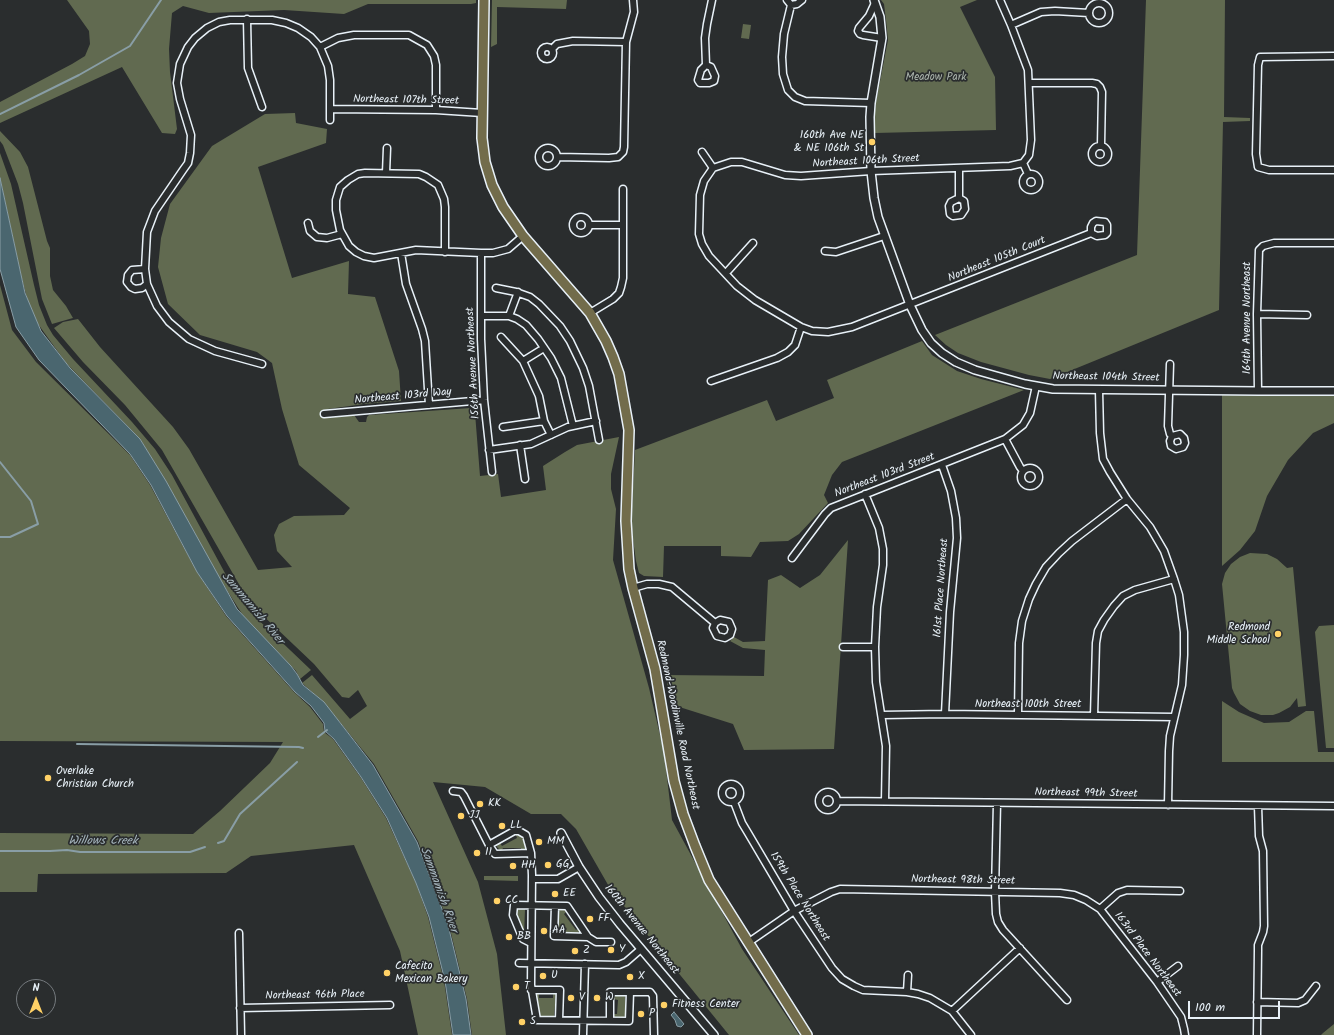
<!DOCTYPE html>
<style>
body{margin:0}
#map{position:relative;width:1334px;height:1035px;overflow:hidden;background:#2a2d2e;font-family:Kalam,sans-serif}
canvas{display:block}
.north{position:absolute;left:16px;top:979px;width:40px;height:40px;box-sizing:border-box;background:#2a2d2e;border:1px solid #767b7f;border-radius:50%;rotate:0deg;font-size:11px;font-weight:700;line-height:16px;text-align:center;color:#e8f1f8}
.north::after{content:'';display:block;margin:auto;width:14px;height:18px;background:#ffd166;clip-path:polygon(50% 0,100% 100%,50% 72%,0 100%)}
.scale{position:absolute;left:1188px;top:1001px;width:92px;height:18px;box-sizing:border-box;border:2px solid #e8f1f8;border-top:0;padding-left:5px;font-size:12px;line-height:14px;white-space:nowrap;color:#e8f1f8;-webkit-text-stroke:3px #2a2d2e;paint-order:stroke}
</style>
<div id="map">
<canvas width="1334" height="1035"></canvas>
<div class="north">N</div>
<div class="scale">100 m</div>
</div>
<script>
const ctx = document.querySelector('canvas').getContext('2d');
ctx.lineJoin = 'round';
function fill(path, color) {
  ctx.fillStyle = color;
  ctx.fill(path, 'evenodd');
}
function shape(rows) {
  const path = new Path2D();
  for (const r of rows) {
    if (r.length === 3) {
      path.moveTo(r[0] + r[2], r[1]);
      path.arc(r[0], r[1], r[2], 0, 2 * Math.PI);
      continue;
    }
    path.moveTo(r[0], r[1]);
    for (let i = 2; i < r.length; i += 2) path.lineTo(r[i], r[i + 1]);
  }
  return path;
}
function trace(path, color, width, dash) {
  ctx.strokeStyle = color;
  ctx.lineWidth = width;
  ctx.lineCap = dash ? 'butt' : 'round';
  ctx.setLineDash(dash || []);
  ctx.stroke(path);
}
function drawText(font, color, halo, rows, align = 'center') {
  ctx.font = font + ' Kalam,sans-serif';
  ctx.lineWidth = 3.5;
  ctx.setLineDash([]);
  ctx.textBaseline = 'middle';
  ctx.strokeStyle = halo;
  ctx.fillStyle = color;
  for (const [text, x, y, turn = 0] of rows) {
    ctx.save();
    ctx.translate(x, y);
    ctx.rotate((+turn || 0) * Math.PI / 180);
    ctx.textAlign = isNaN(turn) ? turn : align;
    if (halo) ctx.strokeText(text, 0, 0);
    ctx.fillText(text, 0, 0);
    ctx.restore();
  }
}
const green = shape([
 [67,0,476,0,476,3,471,4,368,4,344,14,284,10,209,13,183,6,172,13,169,49,170,72,177,129,175,134,162,133,122,67,0,123,0,102,72,64,85,56,90,44,89,31],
 [492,0,567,0,566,9,497,7,497,44,491,47],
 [881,0,977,0,960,7,995,77,996,130,875,133,874,119,876,102,888,40,886,20,884,4],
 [1146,0,1225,0,1224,117,1250,118,1250,121,1223,122,1219,310,1050,379,1029,375,981,362,958,353,946,345,935,335,1137,255],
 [743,24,751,25,749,39,741,38],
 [295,113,296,123,327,129,326,143,258,167,292,278,349,261,348,294,375,297,399,371,401,401,364,404,328,409,326,416,354,415,359,422,366,422,367,417,369,415,471,408,473,414,475,413,480,476,498,474,501,497,546,490,543,466,565,452,577,445,619,437,611,474,611,489,616,509,613,560,649,688,664,752,672,820,742,949,799,1035,729,1035,611,890,576,829,561,814,531,814,485,787,433,782,478,882,497,954,506,1035,472,1035,467,999,449,925,418,841,374,764,325,704,302,683,312,675,350,719,367,706,358,690,349,698,342,697,314,664,254,607,240,586,162,450,125,405,83,362,54,328,63,322,78,319,100,347,173,427,189,449,258,570,292,567,277,551,274,535,279,524,294,516,344,515,350,508,299,465,282,409,272,363,257,352,200,335,168,304,158,267,161,238,170,204,212,146,265,114],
 [0,131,20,152,28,167,47,241,50,248,50,276,53,290,66,306,73,318,52,324,42,299,23,203,18,184,3,145,0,141],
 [0,153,11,184,34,285,39,305,47,325,53,335,73,359,132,422,155,449,172,475,226,575,248,610,311,670,300,679,296,671,244,617,219,578,170,489,140,439,66,363,38,324,28,302,21,275,0,178],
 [0,285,12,330,36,362,130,455,150,485,197,572,226,616,294,692,310,707,323,724,324,732,333,739,361,778,386,818,416,883,428,917,444,981,452,1035,418,1035,400,951,354,845,251,856,226,873,38,874,37,892,0,892,0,833,193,834,220,811,270,763,283,742,0,741],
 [922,341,932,355,957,371,981,379,1024,390,842,462,832,475,824,495,828,503,799,534,788,541,760,542,751,557,721,556,721,546,664,546,663,577,644,576,639,573,636,561,631,525,635,450,767,400,776,421,834,398,827,380],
 [1222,395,1334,396,1334,423,1313,433,1288,460,1267,496,1255,531,1240,550,1222,566],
 [848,540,834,749,744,750,733,724,670,704,666,675,764,676,765,650,743,648,730,641,734,637,743,642,765,641,768,580,781,575,800,588,820,575],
 [1250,553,1267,554,1277,559,1287,568,1293,567,1306,706,1298,707,1297,698,1290,707,1279,713,1273,715,1261,715,1250,711,1240,704,1234,693,1232,688,1222,584,1225,573,1231,564,1240,557],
 [1334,625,1334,748,1326,748,1315,632,1319,626],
 [1222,701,1239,712,1264,723,1289,722,1306,711,1314,711,1318,752,1334,752,1334,762,1222,762],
 [518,834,524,837,526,850,521,852,521,848,503,848,502,850,500,850,497,847,498,843,500,843,502,846,517,838,516,835],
 [484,876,518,876,518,881,484,880],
 [521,908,525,909,524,935,516,916,517,910],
 [562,909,566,909,567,911,564,914,576,930,579,928,580,930,578,933,557,932,557,915,558,911],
 [535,993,539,994,539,998,553,998,553,994,556,994,554,1016,538,1016],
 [615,995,625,995,625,1016,622,1018,614,1018,613,1017,613,1014,617,1014,618,1000,613,999],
 [1334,1024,1334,1035,1321,1035,1323,1033]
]);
const water = shape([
 [0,178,25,293,41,331,70,368,140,439,166,481,237,609,291,666,297,674,303,685,324,702,373,765,417,842,448,925,466,999,471,1035,453,1035,445,981,429,917,416,883,387,818,361,777,334,739,325,731,324,723,311,706,295,692,227,616,197,572,151,485,130,454,39,360,16,327,0,269,0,178],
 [674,1012,684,1024,681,1027,677,1026,675,1020,671,1015,674,1012]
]);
const stream = shape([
 [0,114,79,75,130,46,161,0],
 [0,462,31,501,38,524,10,537,0,537],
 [318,737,327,730],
 [77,744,299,747,303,748],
 [218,843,224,841,240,814,297,762],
 [0,851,50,851,67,850,80,852,190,852,205,847]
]);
const minor = shape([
 [787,0,791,5,784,34,782,57,783,74,788,90,795,97,805,101,871,103],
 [1000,0,1011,25,1028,70,1031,140,1029,155,1023,163,1028,174],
 [1099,13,10],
 [875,3,869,16,859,28,858,31,860,34,863,35,882,38],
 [791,5,797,4,802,0],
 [247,19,248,68,262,107],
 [1011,25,1041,12,1055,11,1089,13],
 [547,53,6],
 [320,47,328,66,330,80,330,120],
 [552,49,557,44,573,41,626,42],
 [1334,56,1260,57,1258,65,1256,154,1258,167,1269,170,1334,170],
 [706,65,711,67,715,76,714,81,709,83,700,83,698,80,701,70,706,65,705,38,707,24,712,0],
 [1030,83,1092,83,1097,84,1100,87,1102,92,1101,145],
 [330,109,436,110,482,113],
 [1100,154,8],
 [548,157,9],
 [702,152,713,168],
 [557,157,609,158,618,157,623,152,624,147,626,42,634,12,633,0],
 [713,168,704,181,700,195,699,234,702,244,709,256,737,286,755,300,801,327,812,331,828,332,852,327,1091,233,1097,236,1105,235,1107,233,1107,225,1105,222,1096,221,1093,223,1091,227,1091,233],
 [713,168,731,162,742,162,785,175,801,176,871,171,1010,166,1023,163],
 [386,173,387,148],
 [1031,182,8],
 [959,198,964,201,965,209,961,215,953,216,950,214,949,206,951,202,959,198,959,168],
 [581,225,8],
 [308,223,310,231,317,237,327,238,342,234],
 [589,225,622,225],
 [825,251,836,252,884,236],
 [445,252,445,207,444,199,438,185,426,177,419,174,365,173,358,174,348,180,340,187,336,200,336,210,340,230,349,246,356,252,364,256,374,258,416,250,481,253,493,253,508,249,523,236],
 [401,253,406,284,422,329,425,341,429,405],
 [481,253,481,339,484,400,492,472],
 [145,269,132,270,128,275,127,282,131,287,135,289,142,288,147,284],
 [726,273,753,243],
 [496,288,516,292,530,297,539,304,560,326,570,341,583,368,589,386,599,440],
 [590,313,613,299,619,293,621,287,623,278,623,189],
 [1257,314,1307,315],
 [481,316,509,316,517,319,526,325,538,339,551,358,561,378,573,426],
 [509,316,518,292],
 [501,337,523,361,539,396,544,421],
 [523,361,544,348],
 [262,364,215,351,189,339,169,322,157,306,147,284,145,269,147,232,155,211,183,170,188,163,190,153,191,135,180,99,177,83,180,64,188,47,195,38,207,28,219,22,230,20,272,20,286,23,298,28,311,37,320,47,338,38,354,35,409,35,427,45,434,56,436,65,436,110],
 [1170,364,1168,426,1170,434,1172,436,1180,434,1184,438,1185,443,1183,447,1176,449,1171,446,1170,441,1172,436],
 [711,381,777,358,788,352,795,345,801,327],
 [1099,390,1100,433,1103,459,1110,472,1127,499,1150,527,1164,551,1174,579,1179,595,1184,632,1184,655,1182,685,1170,736,1169,751,1168,805],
 [1258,391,1257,314,1259,250,1263,246,1274,243,1334,243],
 [324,414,484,400],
 [503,427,544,421,551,435],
 [1005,439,1020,467,1023,471],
 [520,445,525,479],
 [489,450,531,444,568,427,596,421],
 [942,465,951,491,956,518,957,538,950,612,945,714],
 [1030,477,9],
 [865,494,879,528,883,549,883,565,877,607,875,647,876,682,886,746,885,801],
 [792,558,825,514,831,508,1005,439,1023,425,1030,413,1036,386],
 [633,588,647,584,659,584,672,587,715,623,713,628,717,636,725,638,730,635,732,629,729,622,720,620,715,623],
 [843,647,875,647],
 [882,715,945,714,1174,717],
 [1018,715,1019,643,1022,621,1029,599,1036,584,1046,567,1059,553,1072,541,1127,499],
 [1094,716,1096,643,1098,631,1104,620,1114,606,1123,596,1135,590,1174,579],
 [731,793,9],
 [453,791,461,792,464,796,489,845],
 [828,801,9],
 [837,801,1334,806],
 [734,802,742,823,748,833,794,911,832,968,842,979,854,986,863,990,907,992,918,994,930,998,952,1011,971,1035],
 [997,803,995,892,996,914,998,922,1003,930,1067,1000],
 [531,853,495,854,489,845,514,831,519,831,526,835,531,853,532,875,531,985,537,1020,629,1021,630,992],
 [532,879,558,879,579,867],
 [1100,909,1118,893,1127,890,1180,891],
 [239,933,241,1035],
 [588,937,596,942,611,942],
 [749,942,794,911,831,892,840,889,1060,893,1074,895,1086,900,1100,909,1157,982,1181,1017,1184,1029,1185,1035],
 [531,943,523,939,513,915,514,905,567,906,588,937,554,936,555,906],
 [519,963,619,965,626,962,641,949],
 [1157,982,1178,966],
 [531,990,560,990,559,1020],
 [907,992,908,975],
 [1257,1002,1298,1003,1305,1000,1316,986],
 [240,1008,390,1005],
 [952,1011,1020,948],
 [610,1021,610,992,650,992,653,996,654,1035],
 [583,1035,585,964],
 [1257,1035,1258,950,1258,945,1263,932,1264,926,1263,851,1259,836,1258,806]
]);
const tertiary = shape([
 [874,0,880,17,882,38,871,103,870,117,871,171,874,198,878,217,910,305,922,330,931,343,942,353,956,362,975,370,1025,384,1053,389,1258,391,1334,391],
 [561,833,579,867,599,897,620,924,714,1035]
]);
const primary = shape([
 [484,0,482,138,485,162,492,185,503,207,523,236,590,313,606,341,613,357,619,374,629,430,626,521,629,569,633,588,655,669,674,781,683,814,695,846,709,880,807,1035]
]);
const markers = [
 [872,142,4,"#ffd166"],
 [1278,634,4,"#ffd166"],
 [48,778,4,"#ffd166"],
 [480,804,4,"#ffd166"],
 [461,816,4,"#ffd166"],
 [502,826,4,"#ffd166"],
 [539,842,4,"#ffd166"],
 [477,853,4,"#ffd166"],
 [548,865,4,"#ffd166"],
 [513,866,4,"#ffd166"],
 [555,894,4,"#ffd166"],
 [497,901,4,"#ffd166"],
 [590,919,4,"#ffd166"],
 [544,931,4,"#ffd166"],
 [509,937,4,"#ffd166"],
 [611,950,4,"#ffd166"],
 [575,951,4,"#ffd166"],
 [387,973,4,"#ffd166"],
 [543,976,4,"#ffd166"],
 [630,977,4,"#ffd166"],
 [516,987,4,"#ffd166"],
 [571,998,4,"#ffd166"],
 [597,998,4,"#ffd166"],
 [664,1005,4,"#ffd166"],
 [641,1014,4,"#ffd166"],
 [522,1022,4,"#ffd166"]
];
const parkNames = [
 ["Meadow Park",936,78]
];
const streetNames = [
 ["Northeast 107th Street",406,101,1],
 ["Northeast 106th Street",866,162,-3],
 ["Northeast 105th Court",997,260,-22],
 ["164th Avenue Northeast",1248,318,-90],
 ["156th Avenue Northeast",474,363,-93],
 ["Northeast 104th Street",1106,378,1],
 ["Northeast 103rd Way",403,397,-5],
 ["Northeast 103rd Street",885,476,-21],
 ["161st Place Northeast",942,588,-86],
 ["Northeast 100th Street",1028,705],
 ["Redmond-Woodinville Road Northeast",677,725,78],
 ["Northeast 99th Street",1086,794,1],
 ["Northeast 98th Street",963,881,1],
 ["159th Place Northeast",799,897,58],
 ["160th Avenue Northeast",641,930,51],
 ["163rd Place Northeast",1147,955,53],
 ["Northeast 96th Place",315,996,-1]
];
const poiNames = [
 ["160th Ave NE",864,136,"right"],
 ["& NE 106th St",864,149,"right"],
 ["Redmond",1270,628,"right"],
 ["Middle School",1270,641,"right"],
 ["Overlake",56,772],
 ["Christian Church",56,785],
 ["KK",488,804],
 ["JJ",469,816],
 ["LL",510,826],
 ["MM",547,842],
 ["II",485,853],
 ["GG",556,865],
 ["HH",521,866],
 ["EE",563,894],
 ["CC",505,901],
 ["FF",598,919],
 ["AA",552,931],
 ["BB",517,937],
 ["Y",619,950],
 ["Z",583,951],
 ["Cafecito",395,967],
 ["Mexican Bakery",395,980],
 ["U",551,976],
 ["X",638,977],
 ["T",524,987],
 ["V",579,998],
 ["W",605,998],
 ["Fitness Center",672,1005],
 ["P",649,1014],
 ["S",530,1022]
];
const waterNames = [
 ["Sammamish River",252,609,50],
 ["Willows Creek",103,842],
 ["Sammamish River",438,890,70]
];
fill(green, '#616a50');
fill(water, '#4a666f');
trace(water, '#899ea6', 1);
trace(stream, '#899ea6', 2);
trace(minor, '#e8f1f8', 9);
trace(tertiary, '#e8f1f8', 10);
trace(primary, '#e8f1f8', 12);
trace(minor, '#2a2d2e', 6);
trace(tertiary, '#2a2d2e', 7);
trace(primary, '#726c4b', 9);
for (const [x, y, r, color] of markers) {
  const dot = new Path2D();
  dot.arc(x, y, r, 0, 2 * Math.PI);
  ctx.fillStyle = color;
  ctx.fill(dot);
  trace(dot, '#2a2d2e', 1.5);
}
drawText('11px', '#abb4ac', '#2a2d2e', parkNames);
drawText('11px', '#e8f1f8', '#2a2d2e', streetNames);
drawText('11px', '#e8f1f8', '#2a2d2e', poiNames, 'left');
drawText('italic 12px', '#a9b9c1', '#2a2d2e', waterNames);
</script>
